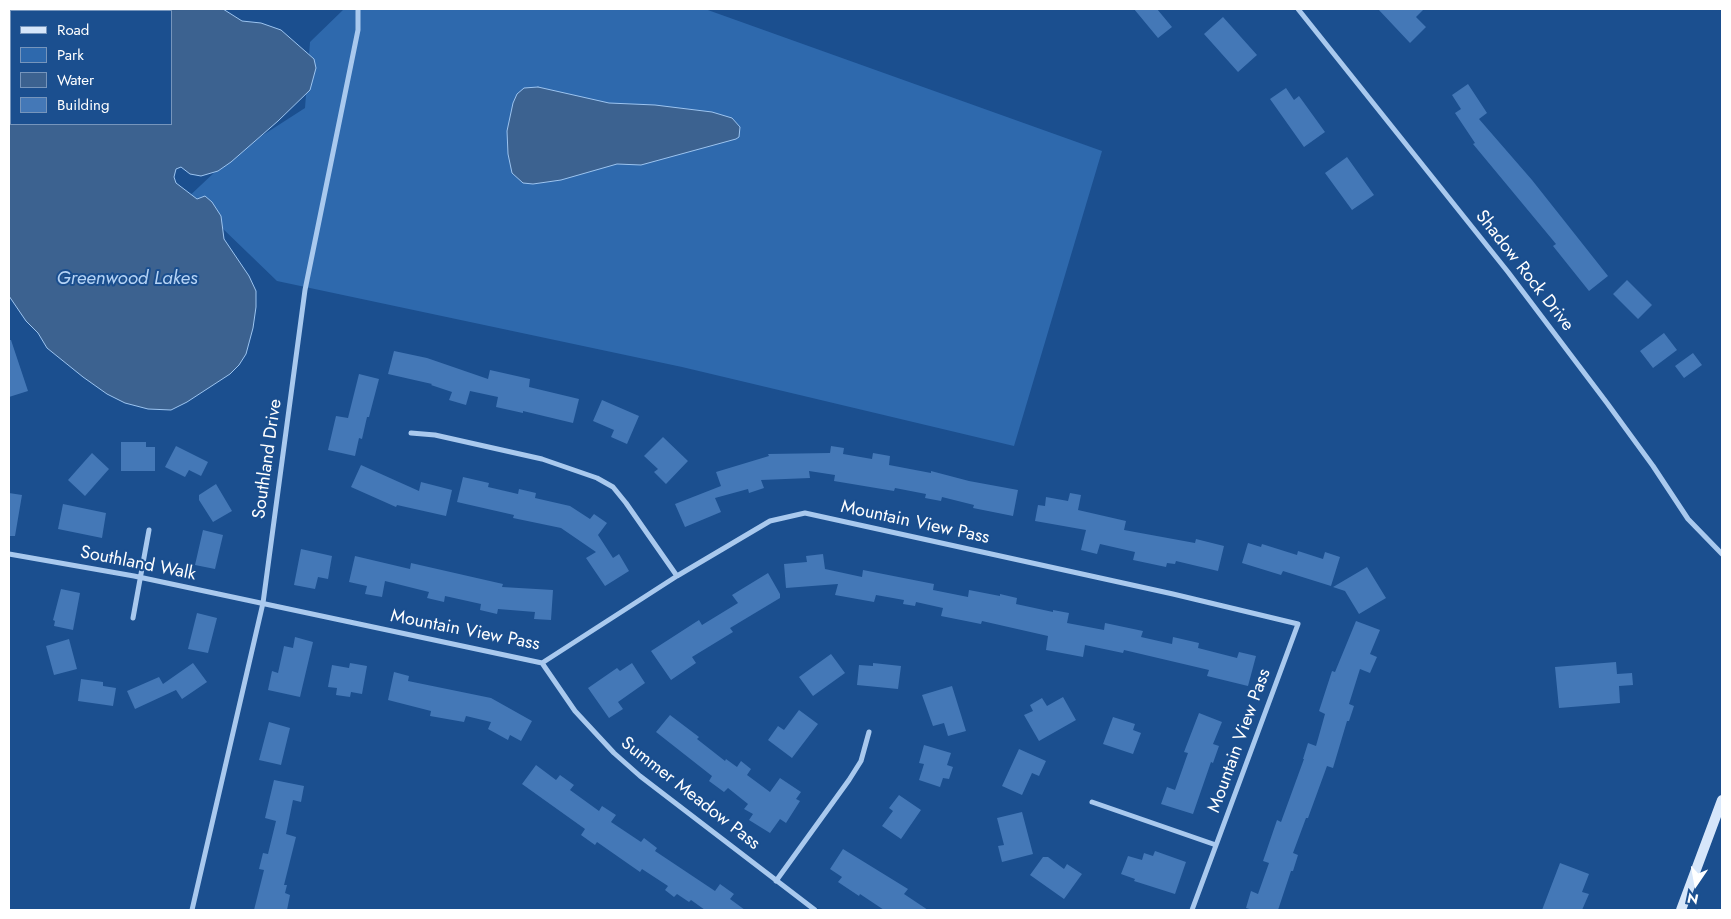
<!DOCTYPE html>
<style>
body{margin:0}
#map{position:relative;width:1731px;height:919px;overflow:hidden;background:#1b4f8f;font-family:Jost,sans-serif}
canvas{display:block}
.frame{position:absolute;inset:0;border:10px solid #fff;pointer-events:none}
.legend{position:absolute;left:10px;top:10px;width:162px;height:115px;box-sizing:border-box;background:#1b4f8f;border:1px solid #7695bc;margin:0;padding:6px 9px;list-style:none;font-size:15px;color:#fff}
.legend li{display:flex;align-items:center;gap:10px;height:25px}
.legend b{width:25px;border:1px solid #7695bc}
.north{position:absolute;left:1671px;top:859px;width:50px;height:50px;-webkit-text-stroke:4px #1b4f8f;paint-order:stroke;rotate:192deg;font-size:14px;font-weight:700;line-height:20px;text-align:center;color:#fff}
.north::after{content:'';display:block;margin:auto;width:18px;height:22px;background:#fff;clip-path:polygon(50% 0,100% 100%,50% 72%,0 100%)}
</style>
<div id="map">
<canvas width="1731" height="919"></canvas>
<div class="frame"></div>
<ul class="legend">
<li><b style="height:6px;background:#d6e6fa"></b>Road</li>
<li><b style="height:14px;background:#2e69ad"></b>Park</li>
<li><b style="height:14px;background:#3c6290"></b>Water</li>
<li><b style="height:14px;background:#4478b7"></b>Building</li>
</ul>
<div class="north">N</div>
</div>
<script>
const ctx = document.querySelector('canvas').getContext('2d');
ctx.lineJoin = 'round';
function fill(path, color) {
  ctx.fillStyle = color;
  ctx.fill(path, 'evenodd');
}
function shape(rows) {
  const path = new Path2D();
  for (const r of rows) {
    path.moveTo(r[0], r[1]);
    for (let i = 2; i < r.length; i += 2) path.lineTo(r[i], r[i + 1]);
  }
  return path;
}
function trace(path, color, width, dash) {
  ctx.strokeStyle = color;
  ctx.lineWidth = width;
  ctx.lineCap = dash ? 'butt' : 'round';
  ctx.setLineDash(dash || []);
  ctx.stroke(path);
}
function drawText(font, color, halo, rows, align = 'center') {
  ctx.font = font + ' Jost,sans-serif';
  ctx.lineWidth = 4;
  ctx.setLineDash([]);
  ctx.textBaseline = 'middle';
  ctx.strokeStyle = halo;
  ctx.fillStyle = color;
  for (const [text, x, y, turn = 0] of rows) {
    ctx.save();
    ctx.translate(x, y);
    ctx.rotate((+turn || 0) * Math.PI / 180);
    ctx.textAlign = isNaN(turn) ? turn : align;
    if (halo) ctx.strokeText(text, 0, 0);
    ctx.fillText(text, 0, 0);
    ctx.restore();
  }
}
const green = shape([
 [344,9,705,9,1102,151,1014,446,682,367,277,281,220,226,183,202,235,153,305,108,310,42]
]);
const water = shape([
 [9,9,223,9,242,21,261,23,281,30,314,59,316,68,310,90,278,121,231,162,218,171,201,176,190,174,181,167,176,169,174,177,176,183,197,199,205,196,212,202,221,216,224,239,249,276,256,291,256,307,253,328,246,354,239,365,230,374,187,402,171,410,148,409,125,403,107,394,83,377,47,348,38,333,26,321,9,296,9,9],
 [11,11,171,11,171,124,11,124,11,11],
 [538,87,609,103,655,105,712,112,732,118,740,127,739,137,736,139,641,165,617,164,561,180,533,184,523,183,512,173,508,154,507,131,513,103,517,94,524,88,538,87]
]);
const building = shape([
 [1134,9,1157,9,1172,27,1158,38],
 [1378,9,1424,9,1416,17,1426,27,1410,43],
 [1223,17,1257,55,1238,72,1204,34],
 [1468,84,1487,113,1479,119,1532,180,1608,276,1589,291,1553,246,1556,244,1473,144,1475,143,1455,113,1461,109,1452,95],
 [1286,88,1294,100,1299,96,1325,132,1304,147,1270,99],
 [1347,157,1374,195,1352,210,1325,173],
 [1627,280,1652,305,1638,319,1613,294],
 [1664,333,1677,350,1653,368,1640,351],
 [9,340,11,340,28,391,9,397],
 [394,351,427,358,488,379,490,370,530,379,529,387,579,399,573,423,523,411,523,413,496,407,498,397,470,391,466,405,449,400,452,392,431,385,432,384,388,374],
 [1693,353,1702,365,1684,378,1675,366],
 [359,374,379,379,369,417,367,417,362,439,359,438,355,456,328,450,336,416,348,418],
 [602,400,639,416,627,444,611,437,614,430,593,421],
 [663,437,688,461,666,484,654,472,658,469,644,456],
 [121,442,146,442,146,447,155,447,155,471,121,471],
 [176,446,208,462,201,476,189,470,185,477,165,467],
 [831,446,844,448,843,454,872,459,873,453,890,456,889,465,931,473,931,471,969,481,1018,490,1013,516,973,508,974,505,942,497,941,501,925,498,926,494,895,488,894,491,834,481,835,475,809,471,810,478,761,480,764,488,749,493,748,489,715,498,721,512,685,527,675,504,721,486,716,472,769,456,768,454,830,453],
 [92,453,109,469,85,496,68,480],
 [361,465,419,491,421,482,452,490,446,516,397,505,396,507,351,487],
 [463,477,489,483,488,487,518,494,519,489,536,493,535,498,570,506,590,519,594,514,607,523,598,535,613,558,619,554,629,571,605,586,586,558,596,552,561,528,513,518,514,515,457,502],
 [216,484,232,511,213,522,199,500,199,495],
 [9,493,22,495,15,536,9,536],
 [1070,493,1081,495,1078,510,1126,521,1124,530,1195,543,1196,539,1224,546,1218,571,1176,561,1175,564,1167,563,1166,567,1133,560,1135,552,1100,544,1097,554,1081,550,1086,530,1035,521,1038,505,1045,506,1046,497,1068,501],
 [63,504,106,513,102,538,58,529],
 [203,530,223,535,215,569,195,565],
 [1248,543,1261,547,1262,544,1297,555,1298,551,1323,559,1325,552,1340,557,1331,586,1283,571,1281,575,1242,563],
 [301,549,332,556,328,579,318,577,315,589,294,585],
 [823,554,825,569,862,577,863,570,934,584,933,590,968,597,969,590,1000,596,1000,594,1017,598,1016,604,1053,612,1053,610,1069,613,1067,623,1104,630,1105,623,1143,631,1141,637,1172,644,1173,637,1199,643,1198,648,1237,658,1239,652,1256,656,1248,686,1207,676,1209,670,1124,650,1123,653,1085,645,1083,657,1046,650,1048,636,982,621,981,624,941,616,943,608,916,602,915,606,903,604,904,600,876,595,874,602,835,595,838,584,786,588,784,564,807,562,806,556],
 [355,556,410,569,411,563,503,584,502,587,553,590,551,620,534,619,535,612,498,609,497,614,480,610,481,604,445,596,444,602,427,598,429,592,385,581,382,597,365,594,367,586,349,582],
 [1367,567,1386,598,1359,614,1345,591,1333,587],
 [768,573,780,594,780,598,730,628,733,632,692,657,696,663,671,680,651,651,699,620,702,625,738,603,732,595],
 [61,589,80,593,73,630,54,626,55,621,53,620],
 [197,613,217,618,208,653,188,649],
 [1356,621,1380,630,1370,654,1377,657,1370,673,1360,669,1349,704,1354,706,1349,721,1347,721,1333,768,1327,766,1308,818,1306,818,1293,853,1298,855,1293,871,1291,871,1278,910,1253,910,1246,908,1251,891,1258,894,1269,863,1263,861,1277,820,1281,822,1304,759,1303,759,1308,743,1316,746,1325,714,1319,711,1332,671,1335,672],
 [295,637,313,642,300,697,268,690,272,671,278,673,284,646,293,648],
 [69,639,77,669,54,675,46,646],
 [831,654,845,673,813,696,799,677],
 [1616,662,1617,674,1632,673,1633,685,1619,686,1620,703,1559,708,1555,667],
 [193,663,207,682,182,699,176,690,135,709,127,691,159,677,163,684],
 [350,663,367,666,362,694,351,692,350,697,336,695,337,688,328,687,332,665,349,668],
 [632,663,645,683,618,702,623,709,609,718,588,688,617,668,620,671],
 [873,663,901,666,898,689,857,685,859,665,873,666],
 [394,672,409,676,408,681,491,698,532,721,521,741,510,735,508,740,488,729,491,722,466,716,464,722,430,716,431,711,388,700],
 [81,679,103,682,103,686,116,688,113,706,78,701],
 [952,686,966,731,948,736,944,723,933,726,922,695],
 [1063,697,1076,720,1039,741,1024,715,1033,711,1030,705,1042,698,1047,706],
 [799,710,818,724,792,758,768,740,778,726,784,730],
 [1199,713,1222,722,1213,744,1219,746,1213,763,1211,762,1193,814,1161,804,1167,787,1175,790,1188,753,1184,752],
 [670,715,699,737,697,739,725,761,726,759,737,767,741,761,751,769,747,775,770,792,780,778,801,792,796,799,800,801,786,823,780,819,770,833,749,820,753,814,744,809,748,804,728,788,724,792,709,781,712,776,656,732],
 [1113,717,1135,724,1133,730,1141,733,1133,754,1103,744],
 [269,722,290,728,281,765,259,760],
 [924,745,951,753,947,765,953,767,949,779,943,778,940,787,919,780,924,764,919,763],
 [1019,749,1046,761,1039,776,1032,773,1022,795,1002,786],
 [536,765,556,780,560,775,574,785,570,790,599,811,602,806,616,815,611,822,641,842,644,838,657,848,655,851,715,891,720,884,734,894,730,899,745,910,705,910,691,900,689,902,677,894,674,897,665,890,668,886,642,869,640,872,597,842,595,845,581,835,585,829,522,784],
 [274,780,304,786,301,802,293,800,286,834,296,837,284,885,287,885,285,893,290,895,287,910,254,910,264,870,259,869,263,853,268,854,276,821,265,818],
 [899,795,921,810,901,839,882,826,893,811,889,808],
 [1022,812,1033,854,1002,862,998,846,1004,845,997,818],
 [843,849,908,889,904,894,928,910,884,910,860,894,859,896,838,882,842,877,830,869],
 [1155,851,1186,862,1175,894,1134,881,1135,879,1121,874,1128,856,1142,860,1144,853,1153,856],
 [1043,857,1048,857,1064,869,1067,864,1082,874,1064,899,1030,875],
 [1560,863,1589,874,1582,892,1589,894,1582,910,1542,910]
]);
const minor = shape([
 [1298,9,1508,272,1607,403,1653,466,1688,519,1722,554],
 [411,433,435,435,542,459,597,478,613,487,626,503,677,576],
 [9,554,134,576,542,663,677,576,770,521,805,513,1173,594,1298,624,1192,910],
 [133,618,149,530],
 [542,663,575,711,614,753,640,776,815,910],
 [1092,802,1216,845],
 [776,881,849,780,861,761,869,732],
 [192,910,263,603,305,290,358,30,358,9]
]);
const secondary = shape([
 [1681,910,1722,800]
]);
const streetNames = [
 ["Shadow Rock Drive",1524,271,52],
 ["Southland Drive",268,459,-82],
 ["Mountain View Pass",915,523,12],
 ["Southland Walk",138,564,11],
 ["Mountain View Pass",465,631,11],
 ["Mountain View Pass",1240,741,-70],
 ["Summer Meadow Pass",690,794,38]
];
const waterNames = [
 ["Greenwood Lakes",127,279]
];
fill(green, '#2e69ad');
fill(water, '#3c6290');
trace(water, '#9cc4f0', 1);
fill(building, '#4478b7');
trace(minor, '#a9c9ee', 5);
trace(secondary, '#d6e6fa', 10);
drawText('18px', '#fff', '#1b4f8f', streetNames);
drawText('italic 19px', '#b5d3f5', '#1b4f8f', waterNames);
</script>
